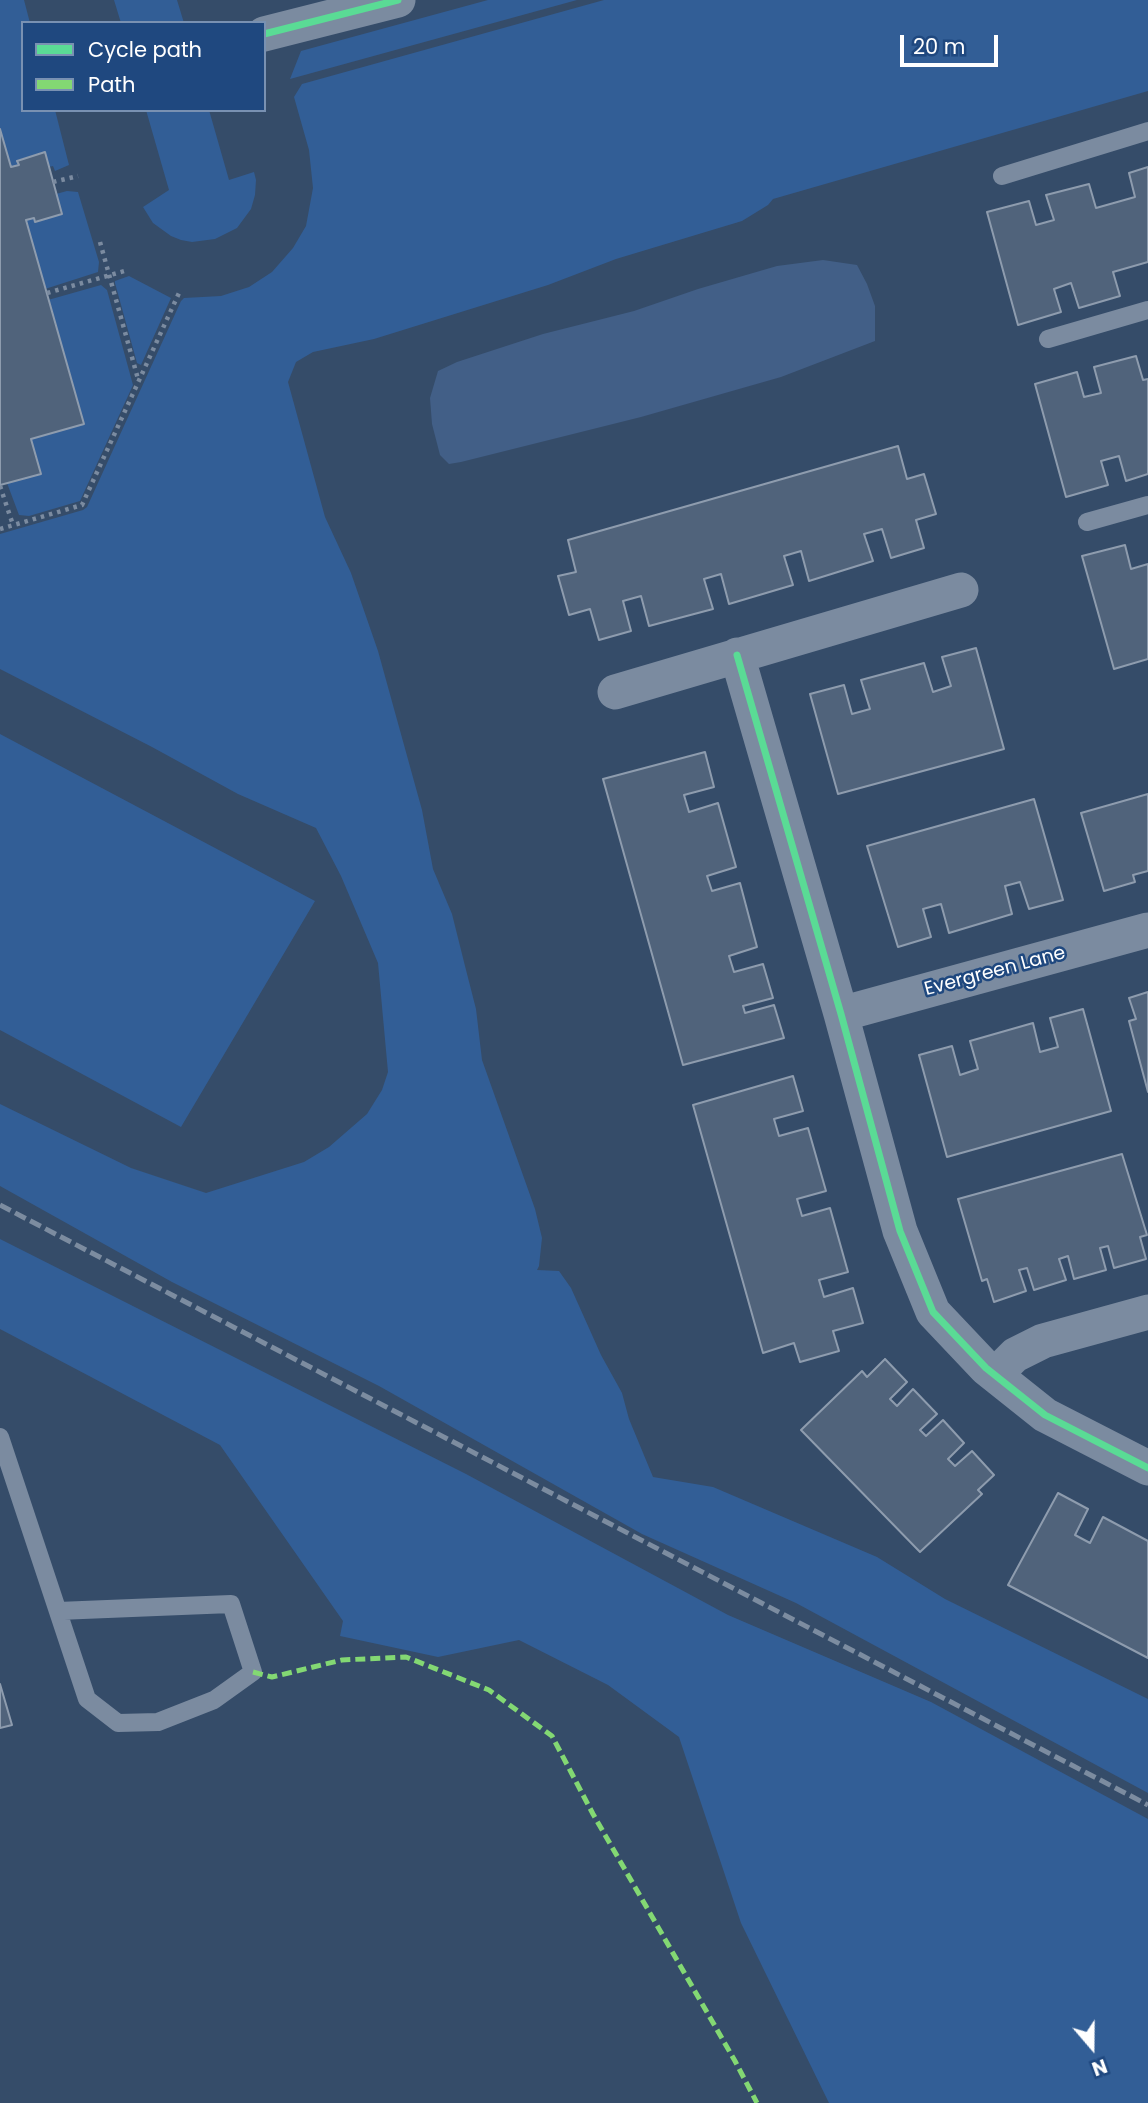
<!DOCTYPE html>
<style>
body{margin:0}
#map{position:relative;width:1148px;height:2103px;overflow:hidden;background:#354c69;font-family:Poppins,sans-serif}
canvas{display:block}
.legend{position:absolute;left:21px;top:21px;width:245px;height:91px;box-sizing:border-box;background:#1f487f;border:2px solid #7991b2;margin:0;padding:9px 12px;list-style:none;font-size:21px;color:#fff}
.legend li{display:flex;align-items:center;gap:14px;height:35px}
.legend b{width:35px;border:2px solid #7991b2}
.north{position:absolute;left:1057px;top:2012px;width:70px;height:70px;-webkit-text-stroke:5px #1f487f;paint-order:stroke;rotate:160deg;font-size:19px;font-weight:700;line-height:28px;text-align:center;color:#fff}
.north::after{content:'';display:block;margin:auto;width:24px;height:32px;background:#fff;clip-path:polygon(50% 0,100% 100%,50% 72%,0 100%)}
.scale{position:absolute;left:900px;top:35px;width:98px;height:32px;box-sizing:border-box;border:4px solid #fff;border-top:0;padding-left:9px;font-size:21px;line-height:24px;white-space:nowrap;color:#fff;-webkit-text-stroke:5px #1f487f;paint-order:stroke}
</style>
<div id="map">
<canvas width="1148" height="2103"></canvas>
<ul class="legend">
<li><b style="height:9px;background:#5adb95"></b>Cycle path</li>
<li><b style="height:9px;background:#83d873"></b>Path</li>
</ul>
<div class="north">N</div>
<div class="scale">20 m</div>
</div>
<script>
const ctx = document.querySelector('canvas').getContext('2d');
ctx.lineJoin = 'round';
function fill(path, color) {
  ctx.fillStyle = color;
  ctx.fill(path, 'evenodd');
}
function shape(rows) {
  const path = new Path2D();
  for (const r of rows) {
    path.moveTo(r[0], r[1]);
    for (let i = 2; i < r.length; i += 2) path.lineTo(r[i], r[i + 1]);
  }
  return path;
}
function trace(path, color, width, dash) {
  ctx.strokeStyle = color;
  ctx.lineWidth = width;
  ctx.lineCap = dash ? 'butt' : 'round';
  ctx.setLineDash(dash || []);
  ctx.stroke(path);
}
function drawText(font, color, halo, rows, align = 'center') {
  ctx.font = font + ' Poppins,sans-serif';
  ctx.lineWidth = 5;
  ctx.setLineDash([]);
  ctx.textBaseline = 'middle';
  ctx.strokeStyle = halo;
  ctx.fillStyle = color;
  for (const [text, x, y, turn = 0] of rows) {
    ctx.save();
    ctx.translate(x, y);
    ctx.rotate((+turn || 0) * Math.PI / 180);
    ctx.textAlign = isNaN(turn) ? turn : align;
    if (halo) ctx.strokeText(text, 0, 0);
    ctx.fillText(text, 0, 0);
    ctx.restore();
  }
}
const green = shape([
 [0,0,24,0,30,23,23,23,23,110,55,110,69,165,55,171,53,166,49,167,44,152,18,160,19,165,11,167,0,129],
 [114,0,177,0,184,23,121,23],
 [488,0,577,0,290,79,301,51],
 [604,0,1148,0,1148,91,773,199,768,205,742,221,616,259,548,285,374,339,313,352,296,362,288,382,325,517,351,573,378,651,422,810,433,869,452,914,465,966,476,1009,482,1060,535,1209,542,1238,539,1266,537,1270,559,1271,571,1288,601,1355,622,1393,629,1419,653,1477,713,1487,877,1557,945,1599,1148,1699,1148,1793,796,1603,642,1534,379,1386,172,1282,0,1186,0,1104,131,1168,206,1193,304,1162,329,1147,367,1114,382,1090,388,1072,378,963,341,876,316,828,238,794,152,747,0,669,0,534,83,510,87,507,181,301,184,298,221,296,249,287,272,272,293,248,306,226,313,188,309,150,294,97,302,84],
 [146,110,209,110,229,180,254,172,256,180,255,195,251,209,237,228,215,239,192,242,181,240,171,236,153,223,143,207,169,190],
 [67,191,78,192,99,262,98,272,45,289,26,220,34,218,36,222,62,214,56,194],
 [129,276,171,298,141,365,137,363,115,283,115,281],
 [101,285,107,290,133,385,80,501,29,516,19,515,7,483,41,474,31,439,84,424,48,300],
 [0,734,315,901,181,1127,0,1030],
 [0,1239,466,1474,728,1615,931,1702,1148,1819,1148,2103,829,2103,741,1923,679,1737,608,1685,519,1640,438,1657,340,1636,343,1621,220,1445,0,1329]
]);
const water = shape([
 [823,260,857,265,867,284,875,306,875,341,781,377,641,417,461,462,449,464,440,455,432,424,430,398,438,371,457,362,543,334,634,311,698,289,777,266]
]);
const building = shape([
 [0,129,11,167,19,165,17,161,45,152,62,214,35,222,34,218,26,220,84,424,31,439,41,474,0,485,0,129],
 [1148,167,1148,262,1113,272,1120,296,1079,308,1071,283,1054,289,1061,312,1018,325,987,212,1029,201,1036,225,1054,220,1046,195,1089,184,1096,208,1135,197,1129,173,1148,167],
 [1136,356,1143,380,1148,379,1148,474,1126,481,1119,456,1101,461,1108,485,1066,497,1035,384,1077,372,1084,397,1101,393,1094,367,1136,356],
 [898,446,907,479,924,474,936,514,916,520,924,548,891,558,882,529,864,534,873,561,809,581,801,551,784,556,793,585,729,604,721,574,704,579,713,609,649,626,641,596,623,601,631,631,599,640,590,609,569,615,558,576,576,572,568,540,898,446],
 [1125,545,1131,569,1148,564,1148,659,1114,669,1082,556,1125,545],
 [976,648,1004,749,838,794,810,694,844,685,852,714,870,709,861,680,924,663,933,692,951,686,942,657,976,648],
 [705,752,714,787,684,795,689,812,718,803,736,867,707,876,712,891,740,883,757,947,729,956,734,972,763,964,773,998,743,1006,745,1013,774,1005,784,1038,683,1065,603,779,705,752],
 [1148,794,1148,871,1133,875,1135,882,1104,891,1081,813,1148,794],
 [1034,799,1063,900,1029,909,1020,882,1005,886,1012,914,949,933,941,904,923,909,931,937,898,947,867,846,1034,799],
 [1148,992,1148,1092,1129,1021,1136,1019,1129,998,1148,992],
 [1083,1009,1111,1111,947,1157,919,1055,952,1046,960,1075,978,1069,970,1041,1033,1023,1040,1052,1058,1047,1050,1018,1083,1009],
 [793,1076,803,1111,774,1119,779,1136,808,1128,826,1191,797,1199,802,1216,830,1208,848,1272,819,1280,824,1297,853,1288,863,1323,833,1331,839,1351,800,1362,794,1343,763,1353,693,1105,793,1076],
 [1122,1154,1147,1235,1140,1237,1146,1259,1114,1268,1108,1246,1100,1248,1106,1270,1074,1279,1068,1256,1059,1259,1066,1280,1034,1290,1027,1268,1019,1270,1026,1291,994,1302,987,1279,982,1281,958,1199,1122,1154],
 [885,1359,907,1382,890,1399,897,1406,913,1389,937,1414,920,1430,926,1436,943,1420,964,1443,948,1459,955,1466,972,1451,994,1475,978,1490,982,1494,920,1552,801,1430,862,1371,867,1377,885,1359],
 [1058,1493,1088,1509,1075,1535,1090,1543,1103,1517,1148,1541,1148,1658,1008,1585,1058,1493],
 [0,1684,12,1725,0,1728,0,1684]
]);
const path = shape([
 [53,182,78,176],
 [100,242,138,379],
 [47,293,128,270],
 [0,486,13,525],
 [0,529,82,505,179,293]
]);
const service = shape([
 [1002,176,1148,131],
 [1048,339,1148,310],
 [1087,522,1148,505],
 [0,1437,87,1699,118,1723,158,1722,214,1700,253,1672,231,1604,58,1611]
]);
const minor = shape([
 [264,34,398,0],
 [737,655,841,1014,900,1231,933,1312,986,1368,1045,1415,1148,1468],
 [615,692,961,590],
 [841,1014,1148,930],
 [995,1375,1015,1355,1043,1341,1148,1312]
]);
const rail = shape([
 [0,1205,1148,1805]
]);
const quiet = shape([
 [253,1672,272,1677,342,1660,406,1657,489,1690,552,1736,593,1814,735,2061,757,2103]
]);
const cycleway = shape([
 [264,34,398,0],
 [737,655,841,1014,900,1231,933,1312,986,1368,1045,1415,1148,1468]
]);
const streetNames = [
 ["Evergreen Lane",995,972,-15]
];
fill(green, '#325e96');
fill(water, '#425f87');
fill(building, '#50637b');
trace(building, '#8e9cae', 2);
trace(path, '#7b8ba0', 4.5, [3.5, 5]);
trace(service, '#7b8ba0', 18);
trace(minor, '#7b8ba0', 35);
trace(rail, '#7c8ca0', 5, [12, 5]);
trace(quiet, '#83d873', 5, [10, 5]);
trace(cycleway, '#5adb95', 7);
drawText('19px', '#fff', '#1f487f', streetNames);
</script>
